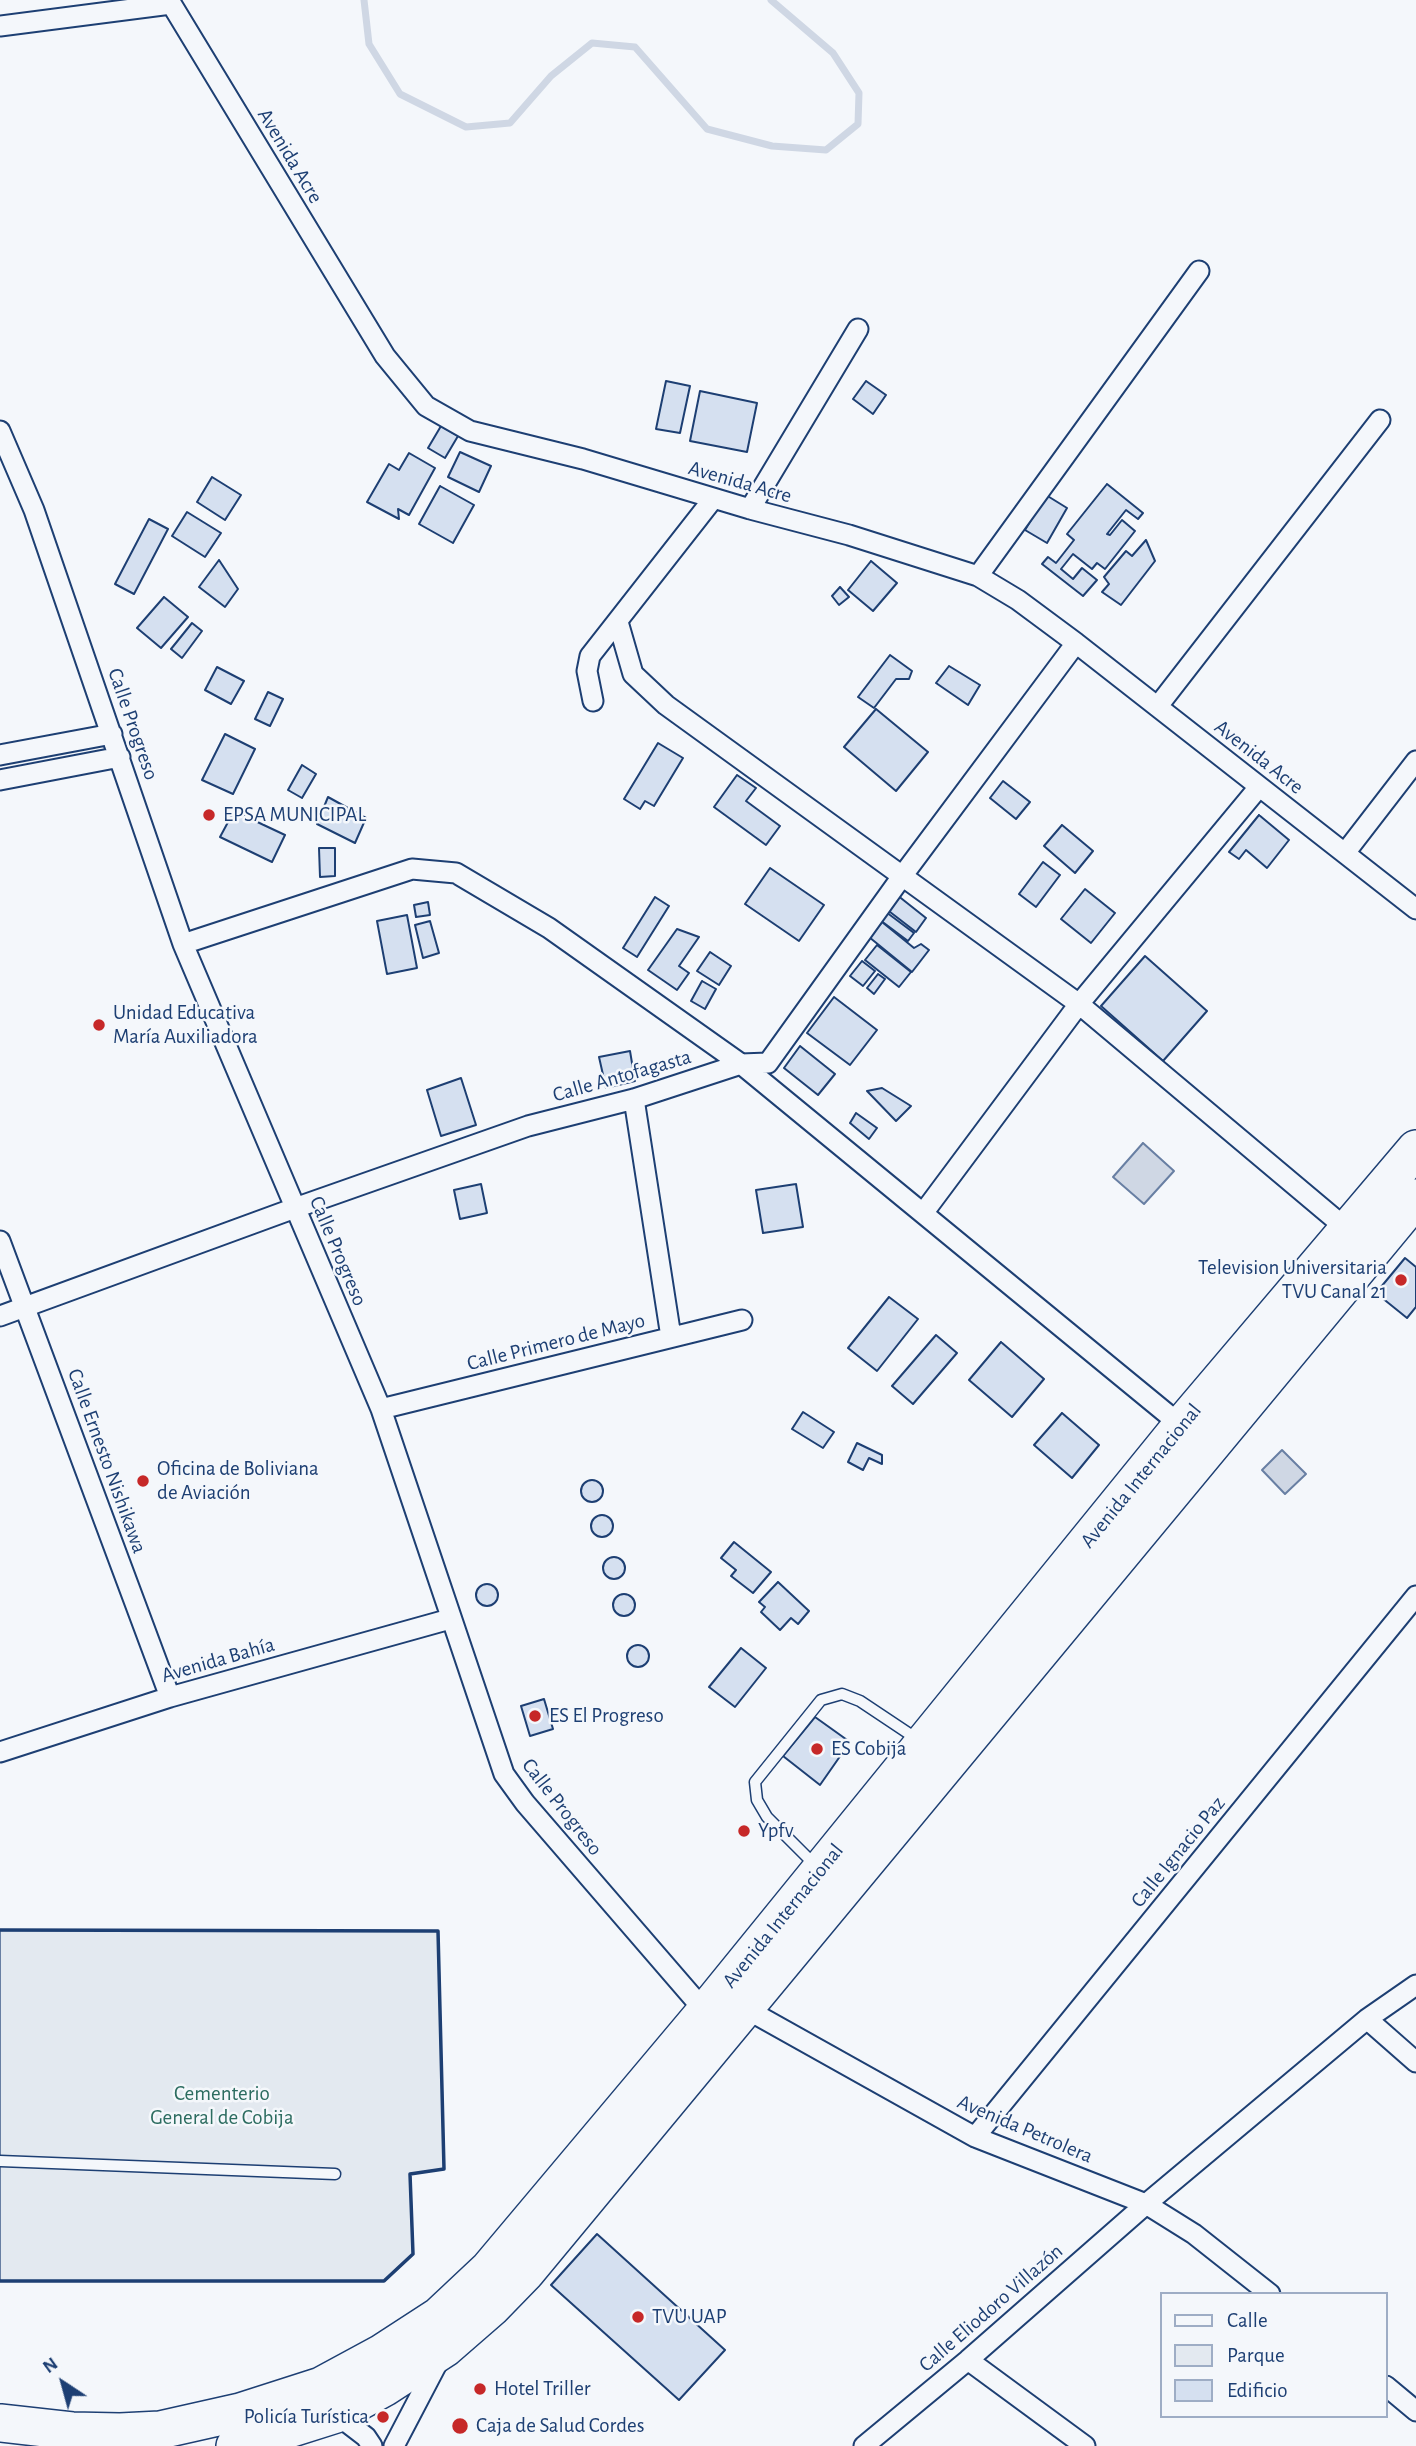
<!DOCTYPE html>
<meta charset="utf-8">
<style>
body{margin:0}
#map{position:relative;width:1416px;height:2446px;overflow:hidden;background:#f4f7fb;font-family:"Alegreya Sans",sans-serif}
canvas{display:block}
.legend{position:absolute;left:1160px;top:2292px;width:228px;height:126px;box-sizing:border-box;background:#f4f7fb;border:2px solid #9eadc5;margin:0;padding:9px 12px;list-style:none;font-size:21px;color:#1d3f73}
.legend li{display:flex;align-items:center;gap:14px;height:35px}
.legend b{width:35px;border:2px solid #9eadc5}
.north{position:absolute;left:28px;top:2348px;width:70px;height:70px;-webkit-text-stroke:5px #f4f7fb;paint-order:stroke;rotate:324deg;font-size:19px;font-weight:700;line-height:28px;text-align:center;color:#1d3f73}
.north::after{content:'';display:block;margin:auto;width:24px;height:32px;background:#1d3f73;clip-path:polygon(50% 0,100% 100%,50% 72%,0 100%)}
</style>
<div id="map">
<canvas width="1416" height="2446"></canvas>
<ul class="legend">
<li><b style="height:9px;background:#f4f7fb"></b>Calle</li>
<li><b style="height:19px;background:#e3e9f0"></b>Parque</li>
<li><b style="height:19px;background:#d5e0f0"></b>Edificio</li>
</ul>
<div class="north">N</div>
</div>
<script>
const ctx = document.querySelector('canvas').getContext('2d');
ctx.lineJoin = 'round';
function fill(path, color) {
  ctx.fillStyle = color;
  ctx.fill(path, 'evenodd');
}
function shape(rows) {
  const path = new Path2D();
  for (const r of rows) {
    if (r.length === 3) {
      path.moveTo(r[0] + r[2], r[1]);
      path.arc(r[0], r[1], r[2], 0, 2 * Math.PI);
      continue;
    }
    path.moveTo(r[0], r[1]);
    for (let i = 2; i < r.length; i += 2) path.lineTo(r[i], r[i + 1]);
  }
  return path;
}
function trace(path, color, width, dash) {
  ctx.strokeStyle = color;
  ctx.lineWidth = width;
  ctx.lineCap = dash ? 'butt' : 'round';
  ctx.setLineDash(dash || []);
  ctx.stroke(path);
}
function drawText(font, color, halo, rows, align = 'center') {
  ctx.font = font + ' "Alegreya Sans",sans-serif';
  ctx.lineWidth = 5;
  ctx.setLineDash([]);
  ctx.textBaseline = 'middle';
  ctx.strokeStyle = halo;
  ctx.fillStyle = color;
  for (const [text, x, y, turn = 0] of rows) {
    ctx.save();
    ctx.translate(x, y);
    ctx.rotate((+turn || 0) * Math.PI / 180);
    ctx.textAlign = isNaN(turn) ? turn : align;
    if (halo) ctx.strokeText(text, 0, 0);
    ctx.fillText(text, 0, 0);
    ctx.restore();
  }
}
const green = shape([
 [0,1930,438,1931,444,2169,410,2174,413,2254,384,2281,0,2281,0,1930]
]);
const water = shape([
 [1143,1143,1174,1171,1144,1204,1113,1177,1143,1143],
 [1282,1450,1306,1474,1285,1494,1262,1470,1282,1450]
]);
const stream = shape([
 [364,0,369,44,400,94,466,127,510,123,551,76,592,43,635,47,707,129,772,146,826,150,858,124,859,93,833,53,771,0]
]);
const building = shape([
 [666,381,690,386,680,433,656,429,666,381],
 [866,381,886,395,873,414,853,399,866,381],
 [700,391,757,403,747,452,690,441,700,391],
 [441,426,458,436,445,458,428,448,441,426],
 [460,452,491,466,479,492,448,477,460,452],
 [409,453,435,468,409,515,398,509,399,519,367,502,389,464,399,470,409,453],
 [212,477,241,495,225,520,197,502,212,477],
 [1107,484,1143,513,1138,519,1126,510,1107,534,1110,535,1122,520,1135,531,1105,569,1097,563,1092,569,1073,554,1061,569,1073,579,1082,568,1097,580,1083,596,1042,564,1048,557,1056,563,1074,540,1067,534,1107,484],
 [440,486,474,505,453,543,419,524,440,486],
 [1046,495,1067,508,1047,543,1025,530,1046,495],
 [187,512,221,533,205,557,172,536,187,512],
 [149,519,168,529,134,594,115,584,149,519],
 [1146,540,1155,561,1121,605,1102,592,1109,584,1104,577,1126,551,1132,556,1146,540],
 [219,560,238,589,225,607,199,587,219,560],
 [871,561,897,583,873,611,848,590,871,561],
 [840,587,849,597,839,605,832,596,840,587],
 [164,597,188,617,161,648,137,628,164,597],
 [192,623,202,631,182,658,171,649,192,623],
 [890,655,912,671,909,679,896,679,874,708,858,697,890,655],
 [949,666,980,685,968,705,936,683,949,666],
 [217,667,244,681,231,704,205,690,217,667],
 [268,692,283,699,270,726,255,719,268,692],
 [876,709,928,752,896,791,844,747,876,709],
 [225,734,255,749,233,794,202,780,225,734],
 [658,743,683,758,654,806,645,801,640,809,624,799,658,743],
 [302,765,316,774,302,798,288,790,302,765],
 [737,775,756,788,746,801,780,826,766,845,714,807,737,775],
 [1003,781,1030,802,1016,819,990,798,1003,781],
 [328,797,366,818,355,843,317,824,328,797],
 [234,811,285,835,272,862,220,837,234,811],
 [1259,815,1289,840,1267,868,1246,850,1239,859,1229,852,1259,815],
 [1062,825,1093,851,1075,873,1044,846,1062,825],
 [319,848,335,848,335,876,320,877,319,848],
 [1043,862,1060,875,1036,907,1019,894,1043,862],
 [770,868,824,905,799,941,745,904,770,868],
 [1085,889,1115,913,1091,943,1061,919,1085,889],
 [892,891,926,918,916,932,881,905,892,891],
 [655,897,669,906,637,957,623,948,655,897],
 [428,902,430,915,416,917,414,905,428,902],
 [886,912,914,933,908,941,880,920,886,912],
 [407,915,417,968,387,974,377,921,407,915],
 [430,921,439,953,423,958,415,925,430,921],
 [882,922,914,948,921,944,929,950,912,972,869,937,882,922],
 [677,929,699,937,679,966,689,973,677,990,648,970,677,929],
 [877,945,911,972,899,987,865,960,877,945],
 [710,952,731,966,719,985,697,971,710,952],
 [1145,956,1207,1011,1163,1061,1101,1006,1145,956],
 [862,961,875,971,863,986,850,976,862,961],
 [878,974,885,979,874,994,867,988,878,974],
 [702,981,716,989,705,1009,691,1001,702,981],
 [834,997,877,1030,850,1065,807,1033,834,997],
 [800,1046,835,1074,818,1095,784,1068,800,1046],
 [630,1051,635,1081,606,1088,599,1057,630,1051],
 [461,1078,476,1125,441,1136,427,1090,461,1078],
 [882,1088,911,1106,896,1121,867,1091,882,1088],
 [856,1113,877,1128,869,1139,850,1123,856,1113],
 [481,1184,487,1213,460,1219,454,1190,481,1184],
 [796,1184,803,1227,763,1233,756,1190,796,1184],
 [1405,1258,1416,1267,1416,1307,1407,1318,1376,1293,1405,1258],
 [889,1297,918,1319,877,1371,848,1348,889,1297],
 [936,1335,957,1353,913,1404,892,1386,936,1335],
 [1001,1342,1044,1379,1012,1417,969,1380,1001,1342],
 [803,1412,834,1432,823,1448,792,1429,803,1412],
 [1062,1413,1099,1445,1072,1478,1034,1445,1062,1413],
 [857,1443,882,1455,882,1464,869,1458,863,1470,848,1462,857,1443],
 [592,1491,11],
 [602,1526,11],
 [734,1542,771,1572,753,1593,731,1576,736,1570,721,1558,734,1542],
 [614,1568,11],
 [778,1582,809,1611,798,1624,791,1618,780,1630,761,1612,765,1607,759,1602,778,1582],
 [487,1595,11],
 [624,1605,11],
 [638,1656,11],
 [741,1648,766,1668,735,1707,709,1687,741,1648],
 [544,1699,553,1729,530,1736,521,1706,544,1699],
 [815,1717,850,1742,820,1785,783,1756,815,1717],
 [597,2234,725,2350,679,2400,551,2285,597,2234]
]);
const lane = shape([
 [815,1865,767,1817,757,1800,755,1782,821,1700,842,1694,860,1701,917,1739],
 [0,2161,335,2174]
]);
const street = shape([
 [169,0,385,356,426,406,470,431,583,459,750,509,849,535,978,576,1018,600,1076,643,1416,909],
 [0,26,171,4],
 [0,431,34,510,183,944,381,1409,504,1774,525,1803,709,2016],
 [750,509,858,329],
 [978,576,1199,271],
 [618,622,633,674,666,705,1079,1004,1348,1230],
 [593,701,587,671,590,656,713,499],
 [1158,706,1380,420],
 [0,755,112,734],
 [0,780,120,757],
 [1345,853,1416,761],
 [183,944,412,869,456,873,549,928,741,1064,1188,1431],
 [634,1099,671,1337],
 [924,1212,1079,1004,1259,787],
 [0,1241,170,1697],
 [0,1316,295,1208,528,1126,634,1099,741,1064,768,1063,903,875,1076,643],
 [381,1409,742,1320],
 [0,1752,170,1697,450,1619],
 [739,2005,975,2137,1146,2204,1194,2234,1270,2294],
 [1367,2019,1416,2062],
 [975,2137,1416,1596],
 [968,2360,1085,2446],
 [1386,2386,1416,2411],
 [336,2414,366,2437,372,2446],
 [394,2446,439,2360],
 [864,2446,968,2360,1146,2204,1367,2019,1416,1985]
]);
const highway = shape([
 [0,2423,72,2431,120,2432,160,2430,240,2412,321,2386,382,2353,439,2316,489,2269,705,2012,1181,1426,1416,1149],
 [235,2446,336,2414,385,2387,445,2348,491,2308,526,2272,1416,1198]
]);
const wall = shape([
 [0,1930,438,1931,444,2169,410,2174,413,2254,384,2281,0,2281]
]);
const markers = [
 [209,815,7,"#c62828"],
 [99,1025,7,"#c62828"],
 [1401,1280,7,"#c62828"],
 [143,1481,7,"#c62828"],
 [535,1716,7,"#c62828"],
 [817,1749,7,"#c62828"],
 [744,1831,7,"#c62828"],
 [638,2317,7,"#c62828"],
 [480,2389,7,"#c62828"],
 [383,2417,7,"#c62828"],
 [460,2426,9,"#c62828"]
];
const streetNames = [
 ["Avenida Acre",290,156,59],
 ["Avenida Acre",740,482,16],
 ["Calle Progreso",133,724,71],
 ["Avenida Acre",1259,757,38],
 ["Calle Antofagasta",622,1076,-16],
 ["Calle Progreso",338,1251,67],
 ["Calle Primero de Mayo",556,1342,-14],
 ["Calle Ernesto Nishikawa",107,1461,70],
 ["Avenida Internacional",1141,1476,-51],
 ["Avenida Bahía",218,1660,-16],
 ["Calle Progreso",562,1807,52],
 ["Calle Ignacio Paz",1178,1852,-51],
 ["Avenida Internacional",783,1916,-51],
 ["Avenida Petrolera",1025,2129,23],
 ["Calle Eliodoro Villazón",991,2308,-41]
];
const poiNames = [
 ["EPSA MUNICIPAL",223,815],
 ["Unidad Educativa",113,1013],
 ["María Auxiliadora",113,1037],
 ["Television Universitaria",1387,1268,"right"],
 ["TVU Canal 21",1387,1292,"right"],
 ["Oficina de Boliviana",157,1469],
 ["de Aviación",157,1493],
 ["ES El Progreso",549,1716],
 ["ES Cobija",831,1749],
 ["Ypfv",758,1831],
 ["TVU UAP",652,2317],
 ["Hotel Triller",494,2389],
 ["Policía Turística",369,2417,"right"],
 ["Caja de Salud Cordes",476,2426]
];
const parkNames = [
 ["Cementerio",222,2094],
 ["General de Cobija",222,2118]
];
fill(green, '#e3e9f0');
trace(green, '#687fa3', 2);
fill(water, '#cfd7e4');
trace(water, '#687fa3', 2);
trace(stream, '#cfd7e4', 7);
fill(building, '#d5e0f0');
trace(building, '#1d3f73', 2);
trace(lane, '#1d3f73', 13);
trace(street, '#1d3f73', 23);
trace(highway, '#1d3f73', 40);
trace(lane, '#f4f7fb', 10);
trace(street, '#f4f7fb', 19);
trace(highway, '#f4f7fb', 37);
trace(wall, '#1d3f73', 3.5);
for (const [x, y, r, color] of markers) {
  const dot = new Path2D();
  dot.arc(x, y, r, 0, 2 * Math.PI);
  ctx.fillStyle = color;
  ctx.fill(dot);
  trace(dot, '#f4f7fb', 2.5);
}
drawText('21px', '#1d3f73', '#f4f7fb', streetNames);
drawText('21px', '#1d3f73', '#f4f7fb', poiNames, 'left');
drawText('21px', '#2c6c60', '#f4f7fb', parkNames);
</script>
